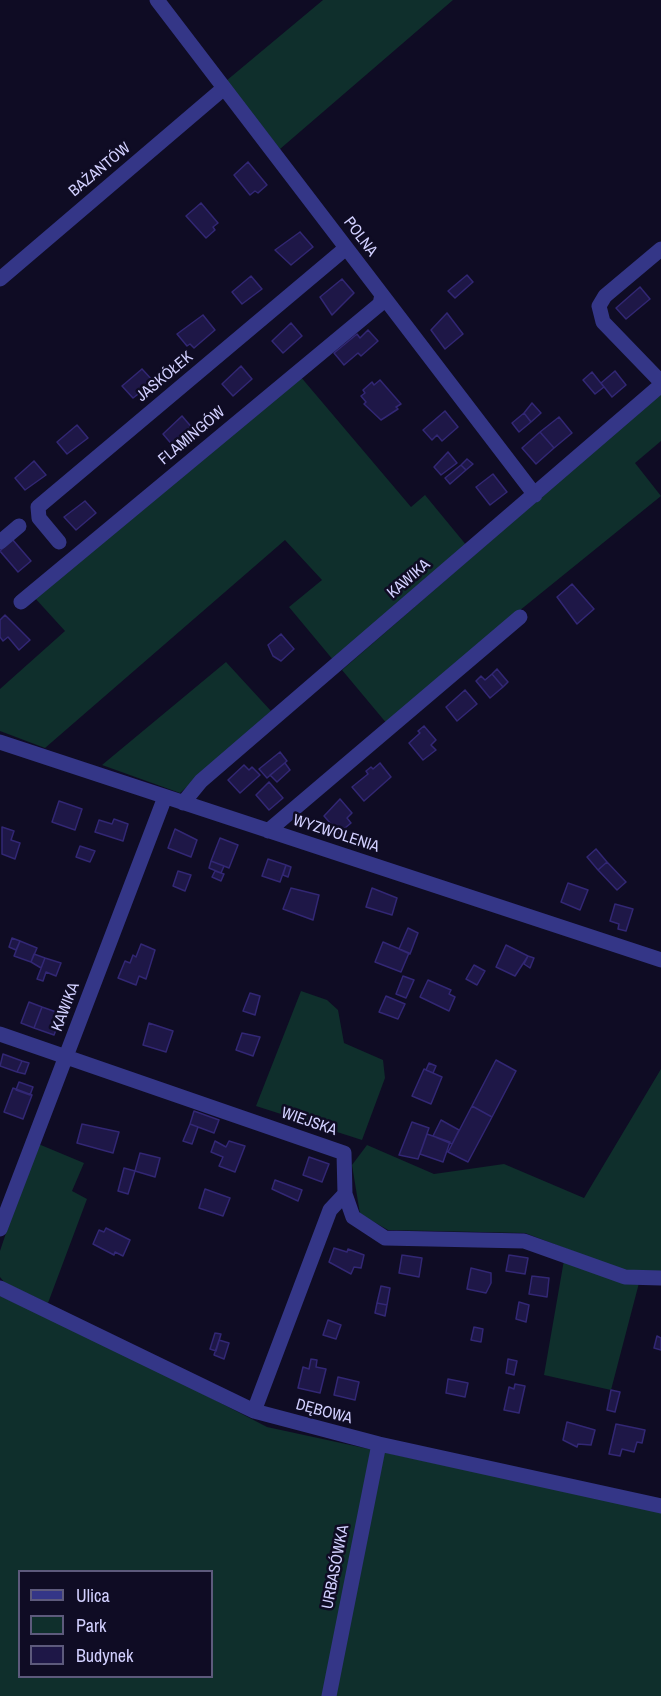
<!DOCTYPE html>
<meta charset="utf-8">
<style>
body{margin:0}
#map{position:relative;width:661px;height:1696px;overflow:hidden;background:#0f0c24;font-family:"Archivo Narrow",sans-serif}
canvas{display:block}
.legend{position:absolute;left:18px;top:1570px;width:195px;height:108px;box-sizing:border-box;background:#0f0c24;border:2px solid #5d5a7c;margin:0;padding:8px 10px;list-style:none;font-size:18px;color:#d2d0ff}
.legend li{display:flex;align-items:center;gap:12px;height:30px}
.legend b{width:30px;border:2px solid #5d5a7c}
</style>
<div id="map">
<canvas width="661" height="1696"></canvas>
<ul class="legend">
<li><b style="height:8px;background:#343687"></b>Ulica</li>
<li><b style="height:16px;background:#0f2f2c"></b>Park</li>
<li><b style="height:16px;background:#1e1747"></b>Budynek</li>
</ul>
</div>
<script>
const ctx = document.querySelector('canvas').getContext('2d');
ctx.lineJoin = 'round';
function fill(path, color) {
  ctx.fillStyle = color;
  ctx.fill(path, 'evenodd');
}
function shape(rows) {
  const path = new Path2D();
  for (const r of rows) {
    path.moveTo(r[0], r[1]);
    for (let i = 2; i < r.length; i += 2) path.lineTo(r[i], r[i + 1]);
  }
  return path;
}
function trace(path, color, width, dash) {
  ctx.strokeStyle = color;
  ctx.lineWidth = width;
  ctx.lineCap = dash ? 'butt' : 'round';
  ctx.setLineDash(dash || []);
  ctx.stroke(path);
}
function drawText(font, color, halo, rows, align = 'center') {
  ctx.font = font + ' "Archivo Narrow",sans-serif';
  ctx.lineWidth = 5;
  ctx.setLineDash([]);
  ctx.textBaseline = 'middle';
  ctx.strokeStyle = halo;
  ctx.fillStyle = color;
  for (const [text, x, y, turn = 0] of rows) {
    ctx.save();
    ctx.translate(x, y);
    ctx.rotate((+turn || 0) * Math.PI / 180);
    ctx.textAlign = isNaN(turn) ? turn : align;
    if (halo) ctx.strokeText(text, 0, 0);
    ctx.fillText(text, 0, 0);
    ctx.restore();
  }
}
const green = shape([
 [323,0,453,0,280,149,226,81],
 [300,376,411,507,425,495,467,546,334,661,289,607,322,580,285,540,45,748,0,731,0,689,65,631,34,597],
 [661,393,661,441,635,463,661,496,519,611,388,725,342,670],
 [226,662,271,711,180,793,102,765],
 [301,991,327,1000,338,1010,344,1043,383,1060,385,1078,362,1140,256,1106],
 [661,1069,661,1271,625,1271,525,1233,388,1230,360,1214,352,1165,367,1145,434,1174,504,1164,584,1198],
 [36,1143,84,1163,72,1191,87,1199,48,1303,5,1283,0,1277,0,1251],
 [564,1260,639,1283,611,1390,544,1375],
 [0,1296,111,1346,267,1427,661,1512,661,1696,0,1696],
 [20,1572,212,1572,212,1676,20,1676]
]);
const building = shape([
 [248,162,267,185,258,193,255,191,250,195,234,175,248,162],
 [201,203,218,223,213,227,215,230,206,238,186,216,201,203],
 [300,232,313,247,291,265,275,250,300,232],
 [467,275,473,282,455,298,448,291,467,275],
 [251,276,262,289,242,304,232,292,251,276],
 [342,279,354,293,332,315,320,297,342,279],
 [640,287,650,299,626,319,616,308,640,287],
 [447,313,463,334,445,349,431,330,447,313],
 [203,315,215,330,194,348,190,344,187,346,177,334,203,315],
 [291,323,302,336,283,353,272,341,291,323],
 [368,330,378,341,361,356,358,353,344,365,334,353,357,334,360,338,368,330],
 [241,366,252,379,233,396,222,384,241,366],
 [142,369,154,382,133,398,122,386,142,369],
 [615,371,626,385,612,397,601,383,615,371],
 [592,372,604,387,595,394,583,380,592,372],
 [380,380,401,404,396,407,398,409,381,420,364,404,366,402,361,396,365,393,363,390,372,382,374,385,380,380],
 [532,403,541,413,531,422,524,413,532,403],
 [445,411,458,427,442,441,437,435,432,440,423,430,445,411],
 [524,413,531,422,519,432,512,423,524,413],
 [182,416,194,430,174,447,163,434,182,416],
 [559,417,572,433,554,448,540,432,559,417],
 [77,425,88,438,67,454,57,442,77,425],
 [540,432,554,448,536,464,522,448,540,432],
 [448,452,457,463,441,475,434,467,448,452],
 [467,459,473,464,466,470,461,465,467,459],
 [34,461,46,475,25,490,15,478,34,461],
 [461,465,466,470,450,484,445,478,461,465],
 [493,474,507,492,490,505,476,487,493,474],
 [85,501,96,513,76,530,64,517,85,501],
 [12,539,31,561,18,572,0,551,12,539],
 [572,584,594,609,577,624,557,597,572,584],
 [5,615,30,640,19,650,8,637,3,641,0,637,0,620,5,615],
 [281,634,294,649,281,661,273,656,268,645,281,634],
 [497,669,508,682,503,687,492,674,497,669],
 [492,674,503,687,490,698,476,681,481,676,485,680,492,674],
 [465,690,477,704,457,721,446,707,465,690],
 [424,726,436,740,431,745,436,750,423,760,409,743,420,733,418,731,424,726],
 [280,752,287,761,267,778,259,769,280,752],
 [285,763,290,770,277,782,270,775,285,763],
 [380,763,391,777,364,801,352,787,368,774,366,771,371,767,373,769,380,763],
 [244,765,249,770,252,767,260,775,240,793,228,780,244,765],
 [269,782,283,798,269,810,256,795,269,782],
 [340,799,352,813,347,818,351,823,339,833,324,816,340,799],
 [59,801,82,809,75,830,52,822,59,801],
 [114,819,128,824,123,841,95,832,99,820,112,824,114,819],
 [2,827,14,831,11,840,20,843,15,859,2,854,2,827],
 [175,829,197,840,191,857,168,848,175,829],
 [220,838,238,845,229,868,211,861,220,838],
 [80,846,95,851,90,862,76,857,80,846],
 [596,849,607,862,598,870,587,857,596,849],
 [268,859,286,865,280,882,262,876,268,859],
 [211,861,224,866,221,873,209,868,211,861],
 [607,862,626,882,617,890,598,870,607,862],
 [286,865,291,867,288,877,283,875,286,865],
 [178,871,191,875,185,891,173,886,178,871],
 [215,871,224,874,221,881,212,877,215,871],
 [568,883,588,890,580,910,561,902,568,883],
 [291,888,319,895,313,920,283,909,291,888],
 [372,888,397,898,392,915,366,907,372,888],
 [615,904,633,909,626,931,618,929,619,924,610,921,615,904],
 [408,928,418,933,410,954,399,949,408,928],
 [12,938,20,941,16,950,9,947,12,938],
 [20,941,37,948,31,962,14,956,20,941],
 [383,942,409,953,401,972,375,962,383,942],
 [141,944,155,950,146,979,139,976,136,985,118,978,125,961,130,963,133,955,136,957,141,944],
 [506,945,528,956,515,976,496,967,506,945],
 [34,954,45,958,41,968,31,962,34,954],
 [528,956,534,958,530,968,524,964,528,956],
 [45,958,61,963,56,976,46,972,43,981,37,979,45,958],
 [474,965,485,971,477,985,466,979,474,965],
 [403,976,414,980,406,998,396,994,403,976],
 [428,980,451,990,449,994,455,997,449,1011,420,997,428,980],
 [250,993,260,996,255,1015,243,1011,250,993],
 [386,996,405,1004,398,1019,379,1012,386,996],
 [29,1002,42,1007,34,1028,21,1023,29,1002],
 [42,1007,62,1014,54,1035,34,1028,42,1007],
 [149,1023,173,1031,166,1052,143,1045,149,1023],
 [242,1033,260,1037,253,1056,236,1050,242,1033],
 [3,1054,22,1061,17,1072,0,1066,3,1054],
 [496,1060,516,1071,492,1117,472,1106,496,1060],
 [22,1061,29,1063,25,1074,17,1072,22,1061],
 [429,1063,436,1066,433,1073,426,1070,429,1063],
 [424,1069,442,1077,431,1104,412,1096,424,1069],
 [19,1082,33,1087,30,1095,16,1090,19,1082],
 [13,1088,32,1095,23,1119,4,1112,13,1088],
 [472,1106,492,1117,468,1162,448,1152,472,1106],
 [194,1111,219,1120,214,1133,190,1124,194,1111],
 [441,1120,459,1130,452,1144,433,1136,441,1120],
 [412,1122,429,1128,418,1159,399,1155,412,1122],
 [82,1124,119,1132,113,1153,77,1143,82,1124],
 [190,1124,198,1127,192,1144,183,1141,190,1124],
 [427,1134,450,1142,443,1162,420,1154,427,1134],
 [215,1141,226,1147,229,1141,245,1146,235,1172,219,1166,223,1157,211,1152,215,1141],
 [140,1153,160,1158,155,1177,135,1171,140,1153],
 [309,1157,329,1164,322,1182,303,1175,309,1157],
 [124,1168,135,1171,128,1194,118,1191,124,1168],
 [275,1180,302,1190,298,1201,272,1189,275,1180],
 [205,1189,230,1198,223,1216,199,1208,205,1189],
 [106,1228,130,1240,123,1256,115,1252,114,1255,93,1244,99,1230,104,1232,106,1228],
 [334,1248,347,1252,348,1249,364,1255,361,1268,354,1267,351,1274,329,1262,334,1248],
 [402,1255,422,1258,419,1277,399,1273,402,1255],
 [509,1255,528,1258,525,1274,506,1271,509,1255],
 [471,1268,491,1273,491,1283,486,1293,467,1289,471,1268],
 [532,1276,549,1278,547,1297,529,1294,532,1276],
 [381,1286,390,1288,387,1305,377,1303,381,1286],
 [519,1302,529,1305,526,1322,516,1319,519,1302],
 [377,1303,387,1305,385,1316,375,1313,377,1303],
 [328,1320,341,1325,336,1339,323,1335,328,1320],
 [474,1327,483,1329,481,1342,471,1340,474,1327],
 [215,1333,221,1334,216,1351,210,1349,215,1333],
 [657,1336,661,1338,661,1350,654,1348,657,1336],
 [219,1340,229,1343,224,1359,214,1355,219,1340],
 [311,1359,317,1360,316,1367,326,1369,320,1393,298,1388,303,1367,309,1369,311,1359],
 [508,1359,517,1361,514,1375,506,1373,508,1359],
 [338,1377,359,1382,355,1400,334,1395,338,1377],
 [448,1379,468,1383,465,1397,446,1393,448,1379],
 [515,1384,525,1386,519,1413,504,1410,509,1387,514,1389,515,1384],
 [611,1390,620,1392,615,1412,607,1410,611,1390],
 [567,1422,595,1430,591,1445,578,1444,577,1447,563,1440,567,1422],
 [616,1424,645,1430,642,1443,637,1442,634,1452,622,1449,620,1456,609,1454,616,1424]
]);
const minor = shape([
 [157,0,535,495],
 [661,249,605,296,599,306,603,322,661,382],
 [0,279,224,88],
 [0,542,19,526],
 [59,542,39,518,38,507,346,248],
 [21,602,380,304,382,295],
 [0,742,661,960],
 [183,803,201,781,661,385],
 [268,831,520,617],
 [0,1034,344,1153,345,1194,353,1217,385,1238,524,1241,625,1277,661,1278],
 [0,1229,165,797],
 [0,1288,254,1411,379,1444,661,1506],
 [254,1411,330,1210,345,1194],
 [329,1696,379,1444]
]);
const streetNames = [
 ["BAŻANTÓW",100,170,-40],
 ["POLNA",360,237,53],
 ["JASKÓŁEK",165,377,-40],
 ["FLAMINGÓW",192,436,-40],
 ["KAWIKA",409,579,-41],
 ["WYZWOLENIA",336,834,18],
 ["KAWIKA",66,1007,-69],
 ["WIEJSKA",309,1122,19],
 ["DĘBOWA",324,1412,15],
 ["URBASÓWKA",336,1567,-79]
];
fill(green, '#0f2f2c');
fill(building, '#1e1747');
trace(building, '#322774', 1.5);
trace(minor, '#343687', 15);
drawText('16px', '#d2d0ff', '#0f0c24', streetNames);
</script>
